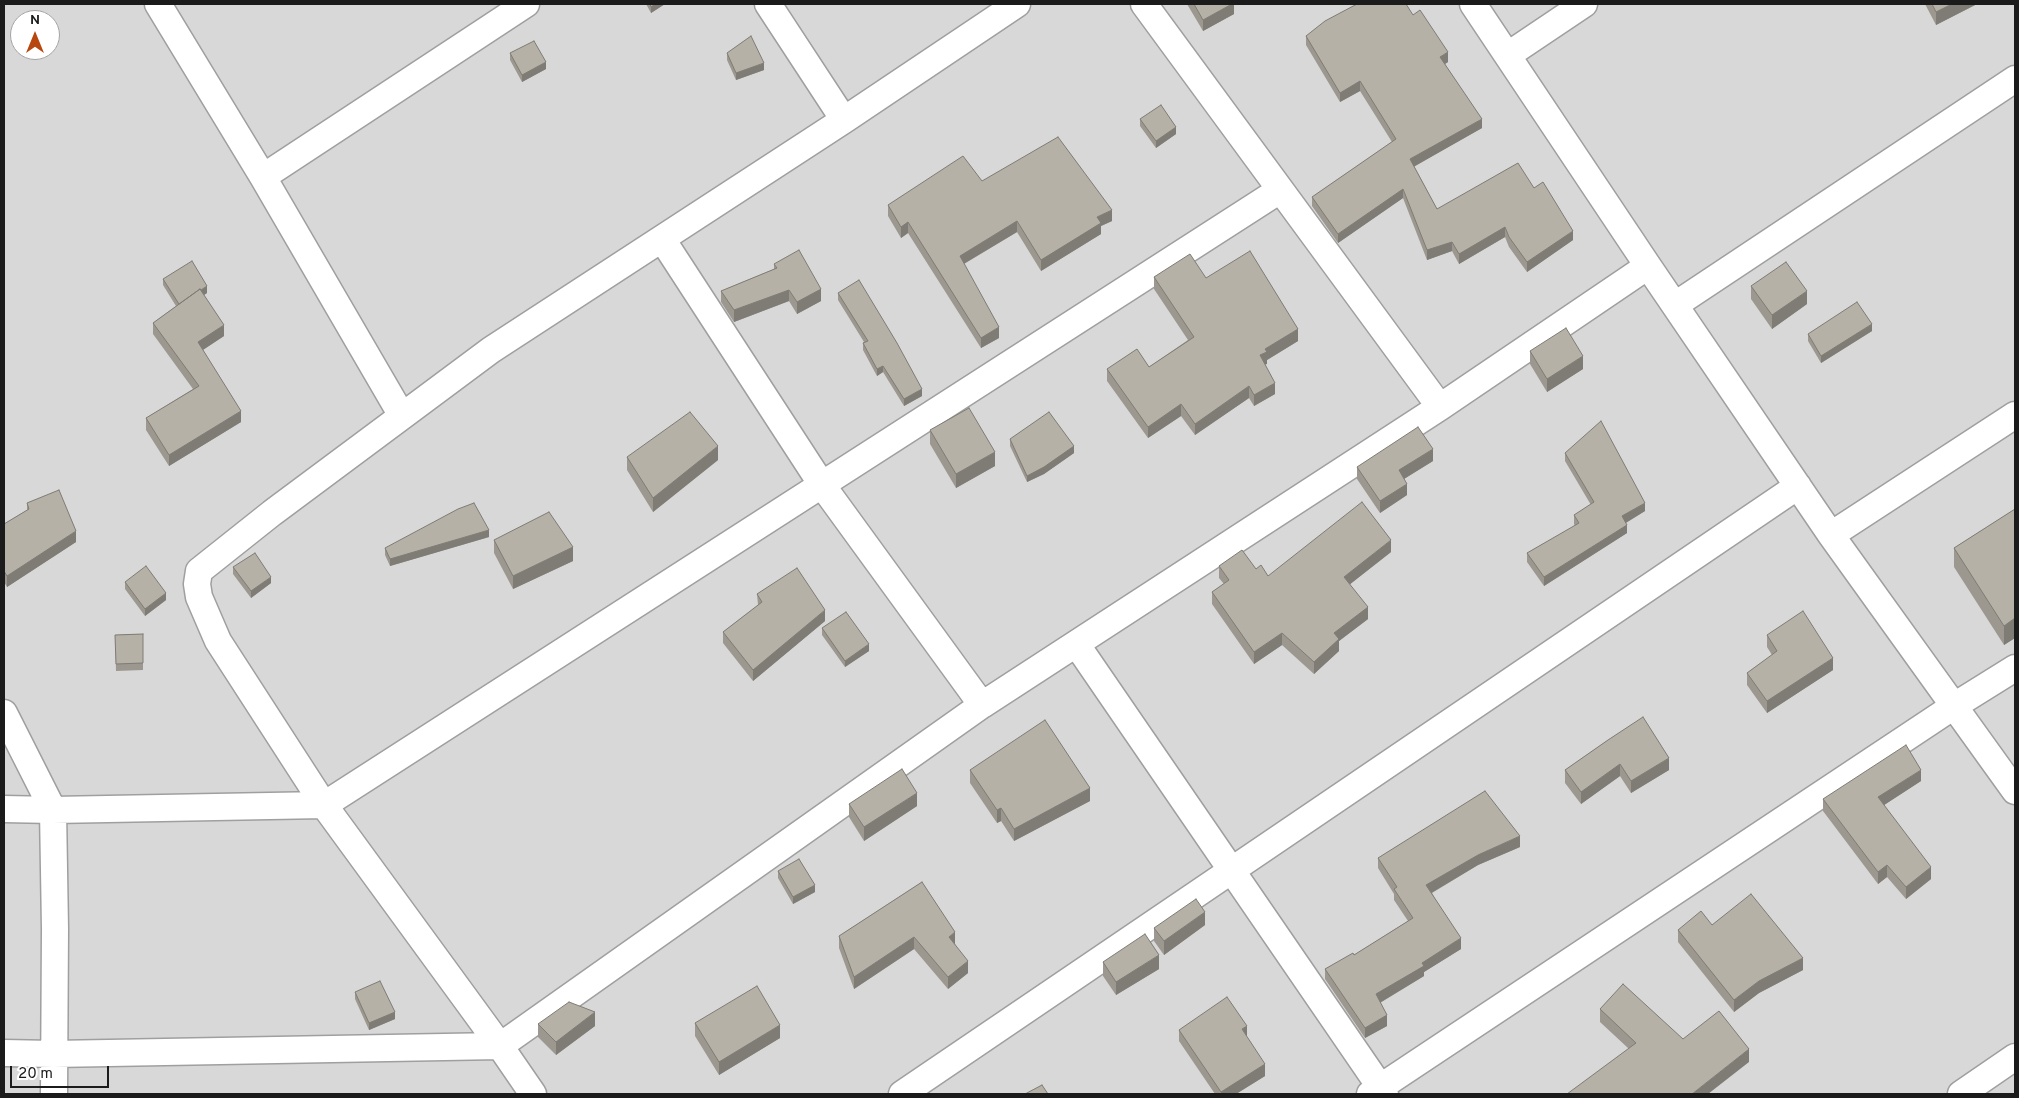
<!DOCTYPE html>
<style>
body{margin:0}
#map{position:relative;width:2019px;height:1098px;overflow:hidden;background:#ecece1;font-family:Overpass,sans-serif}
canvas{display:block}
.frame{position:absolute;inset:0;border:5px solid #1b1b1b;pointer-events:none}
.north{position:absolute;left:10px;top:10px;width:50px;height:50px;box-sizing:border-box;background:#fff;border:1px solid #a4a4a4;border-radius:50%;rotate:0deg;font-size:14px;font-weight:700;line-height:20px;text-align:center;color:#1b1b1b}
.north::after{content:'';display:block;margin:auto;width:18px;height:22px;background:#b7460f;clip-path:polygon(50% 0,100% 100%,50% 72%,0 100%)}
.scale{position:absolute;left:10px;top:1066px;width:99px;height:22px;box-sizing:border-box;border:2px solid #1b1b1b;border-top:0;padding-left:6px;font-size:15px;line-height:18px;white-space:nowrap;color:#1b1b1b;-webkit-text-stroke:4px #fff;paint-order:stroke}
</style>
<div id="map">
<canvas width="2019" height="1098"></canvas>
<div class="frame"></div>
<div class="north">N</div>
<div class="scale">20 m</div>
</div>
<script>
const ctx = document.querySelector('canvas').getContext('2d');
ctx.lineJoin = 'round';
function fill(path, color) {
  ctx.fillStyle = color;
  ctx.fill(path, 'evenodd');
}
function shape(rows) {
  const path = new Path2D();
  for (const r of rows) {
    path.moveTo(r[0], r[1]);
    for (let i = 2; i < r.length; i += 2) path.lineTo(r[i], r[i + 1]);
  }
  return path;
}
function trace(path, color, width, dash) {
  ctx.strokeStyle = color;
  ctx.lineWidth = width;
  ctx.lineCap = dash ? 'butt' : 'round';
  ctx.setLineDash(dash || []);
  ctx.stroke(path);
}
const residential = shape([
 [4,4,2015,4,2015,1094,4,1094],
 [20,20,50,20,50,50,20,50]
]);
const minor = shape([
 [158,4,263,177,402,416],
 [768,4,844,120],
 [1144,4,1440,407],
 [1473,4,1648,266,1831,535,2015,791],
 [1508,55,1584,4],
 [263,177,526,4],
 [662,239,822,485,982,705],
 [1675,305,2015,79],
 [1831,535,2015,415],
 [1077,645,1385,1094],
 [4,713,53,810,55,929,54,1094],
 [4,809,53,810,324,805,1280,190],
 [4,1053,53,1054,500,1046,982,705,1440,407,1648,266],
 [533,1094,500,1046,324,805,218,641,199,597,197,584,199,571,272,513,491,350,844,120,1017,4],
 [902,1094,1798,486],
 [1370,1094,1954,706,2015,668],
 [1961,1094,2015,1057]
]);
const wall = shape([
 [646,4,665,4,651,13],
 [1187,4,1234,4,1234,14,1203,31],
 [1925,4,1977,4,1936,25],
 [1413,15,1448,62,1445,64,1482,128,1414,166,1437,209,1534,188,1573,240,1527,272,1509,247,1505,237,1459,264,1452,251,1427,260,1403,198,1338,243,1312,206,1312,197,1392,142,1360,91,1340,102,1306,45,1306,36],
 [510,53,546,69,522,82,510,60],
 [727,53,764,70,736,80,727,60],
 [1140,119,1176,134,1156,148,1140,126],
 [982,181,1112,221,1101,226,1101,234,1041,271,1017,232,964,264,999,338,981,348,908,233,901,238,888,216,888,205],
 [774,264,821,301,797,314,789,301,734,322,721,302,721,291,774,269],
 [1154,277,1206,278,1298,341,1267,360,1267,364,1265,364,1275,394,1254,406,1249,398,1195,435,1181,416,1148,438,1107,381,1107,369,1149,367,1188,340,1154,289],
 [163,279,207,293,204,295,224,336,203,350,241,422,169,466,146,430,146,418,193,389,153,334,153,323,176,306,163,285],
 [1751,286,1807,304,1772,329,1751,299],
 [838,293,922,396,904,406,883,372,877,376,863,350,863,343,864,342,838,300],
 [1872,331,1821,363,1808,341,1808,334],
 [1530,351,1583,369,1547,392,1530,364],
 [930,430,995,466,956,488,930,444],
 [1010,439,1074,453,1044,474,1027,482,1010,446],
 [1565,453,1645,511,1626,523,1627,533,1544,586,1527,562,1527,553,1575,526,1574,524,1574,515,1591,505,1565,461],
 [627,457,718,460,653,512,627,470],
 [1433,461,1404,479,1407,495,1380,513,1357,479,1357,467],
 [27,503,76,542,7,587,4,582,4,524,27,510],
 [2015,509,2015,638,2004,645,1954,567,1954,548],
 [489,537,390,566,385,555,385,548],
 [494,540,573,561,513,589,494,553],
 [1391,552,1350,584,1368,619,1339,641,1339,651,1314,674,1282,645,1254,664,1212,604,1212,592,1224,584,1219,578,1219,566,1256,569,1268,576],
 [233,567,271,583,251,598,233,574],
 [125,582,166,600,145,616,125,589],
 [757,594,825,621,753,681,723,643,723,632,758,605],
 [822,628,869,651,845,667,822,635],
 [143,634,143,670,116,671,115,635],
 [1767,635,1833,670,1767,713,1747,685,1747,673,1772,655,1767,647],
 [1608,740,1669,770,1631,793,1620,776,1581,804,1565,783,1565,770],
 [970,770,1090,801,1014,841,1001,821,997,823,970,783],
 [1921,781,1884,805,1931,879,1906,899,1887,877,1878,884,1823,811,1823,799],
 [849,804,917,806,864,841,849,817],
 [1520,847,1478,865,1432,893,1461,949,1424,972,1424,976,1380,1003,1387,1026,1365,1038,1325,979,1325,969,1354,955,1408,921,1394,900,1394,894,1378,868,1378,858],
 [778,871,815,892,793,904,778,878],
 [922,882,955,944,968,973,948,989,914,949,854,989,839,948,839,936],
 [1205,925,1164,955,1154,941,1154,928],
 [1712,925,1803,970,1759,993,1734,1012,1678,942,1678,930],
 [1103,962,1159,969,1116,995,1103,976],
 [355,992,395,1019,369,1030,355,999],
 [1600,1009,1683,1039,1749,1062,1628,1048,1600,1022],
 [695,1023,780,1038,719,1075,695,1036],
 [538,1024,595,1026,556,1055,538,1037],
 [1179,1030,1247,1037,1265,1076,1236,1094,1215,1094,1179,1041]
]);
const shadedWall = shape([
 [655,4,665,4,651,13,651,7],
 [1232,4,1234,4,1234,14,1203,31,1203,20],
 [1952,4,1977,4,1936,25,1936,12],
 [1448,52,1448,62,1440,67,1440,57],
 [546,62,546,69,522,82,522,75],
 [764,63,764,70,736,80,736,73],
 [1360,81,1360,91,1340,102,1340,93],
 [1482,119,1482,128,1410,169,1410,159],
 [1176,127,1176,134,1156,148,1156,141],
 [1403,189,1403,198,1338,243,1338,234],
 [1112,210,1112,221,1101,226,1101,234,1041,271,1041,260,1097,217],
 [1017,221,1017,232,960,266,960,256],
 [908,222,908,233,901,238,901,227],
 [1505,227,1505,237,1459,264,1459,254],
 [1573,231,1573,240,1527,272,1527,262],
 [1452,242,1452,251,1427,260,1427,250],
 [207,286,207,293,179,311,179,304],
 [821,289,821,301,797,314,797,302],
 [789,290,789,301,734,322,734,310],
 [1807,291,1807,304,1772,329,1772,315],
 [1872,324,1872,331,1821,363,1821,356],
 [224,325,224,336,198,353,198,342],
 [999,327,999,338,981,348,981,338],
 [1298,329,1298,341,1267,360,1267,364,1260,366,1260,355,1265,349],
 [1583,356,1583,369,1547,392,1547,379],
 [883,366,883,372,877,376,877,369],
 [1275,383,1275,394,1254,406,1254,395],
 [1249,386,1249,398,1195,435,1195,424],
 [922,389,922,396,904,406,904,399],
 [1181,404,1181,416,1148,438,1148,427],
 [241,411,241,422,169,466,169,455],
 [718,446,718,460,653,512,653,498],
 [1074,446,1074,453,1044,474,1027,482,1027,476],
 [1433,449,1433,461,1399,482,1399,470],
 [995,452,995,466,956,488,956,474],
 [1407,484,1407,495,1380,513,1380,501],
 [1645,503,1645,511,1622,525,1622,516],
 [1627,525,1627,533,1544,586,1544,577],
 [489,530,489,537,390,566,390,559],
 [76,531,76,542,7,587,7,576],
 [1391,540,1391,552,1344,589,1344,577],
 [573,547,573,561,513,589,513,576],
 [271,577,271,583,251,598,251,591],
 [166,593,166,600,145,616,145,609],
 [1368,607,1368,619,1339,641,1339,651,1314,674,1314,662,1334,633],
 [825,610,825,621,753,681,753,670],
 [2015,618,2015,638,2004,645,2004,626],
 [1282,633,1282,645,1254,664,1254,652],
 [869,644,869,651,845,667,845,661],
 [1833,658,1833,670,1767,713,1767,701],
 [1669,758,1669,770,1631,793,1631,781],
 [1620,764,1620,776,1581,804,1581,792],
 [1921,770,1921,781,1878,809,1878,797],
 [1090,788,1090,801,1014,841,1014,829],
 [917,793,917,806,864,841,864,827],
 [1001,808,1001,821,997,823,997,810],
 [1520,836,1520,847,1478,865,1426,896,1426,885,1478,855],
 [1887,865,1887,877,1878,884,1878,872],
 [1931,867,1931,879,1906,899,1906,887],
 [815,885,815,892,793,904,793,897],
 [1205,912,1205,925,1164,955,1164,941],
 [955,932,955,944,949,949,949,937],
 [914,937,914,949,854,989,854,977],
 [1461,938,1461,949,1424,972,1424,976,1376,1005,1376,994,1422,963],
 [1159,955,1159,969,1116,995,1116,982],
 [1803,958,1803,970,1759,993,1734,1012,1734,1000,1759,981],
 [968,961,968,973,948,989,948,977],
 [395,1012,395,1019,369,1030,369,1023],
 [595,1012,595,1026,556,1055,556,1042],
 [1387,1015,1387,1026,1365,1038,1365,1028],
 [780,1025,780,1038,719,1075,719,1062],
 [1247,1026,1247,1037,1242,1029],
 [1749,1049,1749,1062,1708,1094,1692,1094],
 [1265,1064,1265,1076,1236,1094,1221,1094,1221,1092]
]);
const building = shape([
 [650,4,655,4,651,7,650,4],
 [1194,4,1232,4,1203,20,1194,4],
 [1357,4,1406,4,1413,15,1420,10,1448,52,1440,57,1482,119,1410,159,1437,209,1518,163,1534,188,1543,182,1573,231,1527,262,1509,237,1505,227,1459,254,1452,242,1427,250,1403,189,1338,234,1312,197,1396,139,1360,81,1340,93,1306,36,1325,21,1357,4],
 [1932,4,1952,4,1936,12,1932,4],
 [751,36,764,63,736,73,727,53,751,36],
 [534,41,546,62,522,75,510,53,534,41],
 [1161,105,1176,127,1156,141,1140,119,1161,105],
 [1058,137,1112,210,1097,217,1101,223,1041,260,1017,221,960,256,999,327,981,338,908,222,901,227,888,205,963,156,982,181,1058,137],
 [799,250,821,289,797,302,789,290,734,310,721,291,777,268,774,264,799,250],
 [1250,251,1298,329,1265,349,1267,352,1260,355,1275,383,1254,395,1249,386,1195,424,1181,404,1148,427,1107,369,1137,349,1149,367,1194,337,1154,277,1190,254,1206,278,1250,251],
 [192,261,207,286,201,290,200,289,179,304,163,279,192,261],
 [1786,262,1807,291,1772,315,1751,286,1786,262],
 [859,280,897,343,922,389,904,399,883,366,877,369,863,343,868,341,838,293,859,280],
 [200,289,224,325,198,342,241,411,169,455,146,418,199,386,153,323,200,289],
 [1857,302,1872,324,1821,356,1808,334,1857,302],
 [1566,328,1583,356,1547,379,1530,351,1566,328],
 [969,408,995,452,956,474,930,430,969,408],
 [690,412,718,446,653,498,627,457,690,412],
 [1049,412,1074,446,1044,467,1027,476,1010,439,1049,412],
 [1601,421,1645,503,1622,516,1627,525,1544,577,1527,553,1579,523,1574,515,1594,502,1565,453,1601,421],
 [1418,427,1433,449,1399,470,1407,484,1380,501,1357,467,1418,427],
 [59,490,76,531,7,576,4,571,4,524,29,509,27,503,59,490],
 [1362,502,1391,540,1344,577,1368,607,1334,633,1339,639,1314,662,1282,633,1254,652,1212,592,1229,580,1219,566,1242,550,1256,569,1261,565,1268,576,1362,502],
 [474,503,489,530,390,559,385,548,458,509,474,503],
 [2015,509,2015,618,2004,626,1954,548,2015,509],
 [549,512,573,547,513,576,494,540,549,512],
 [255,553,271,577,251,591,233,567,255,553],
 [146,566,166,593,145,609,125,582,146,566],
 [797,568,825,610,753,670,723,632,762,602,757,594,797,568],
 [1803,611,1833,658,1767,701,1747,673,1777,651,1767,635,1803,611],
 [846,612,869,644,845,661,822,628,846,612],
 [143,634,143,663,116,664,115,635,143,634],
 [1643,717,1669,758,1631,781,1620,764,1581,792,1565,770,1608,740,1643,717],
 [1045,720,1090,788,1014,829,1001,808,997,810,970,770,1045,720],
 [1906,745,1921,770,1878,797,1931,867,1906,887,1887,865,1878,872,1823,799,1906,745],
 [902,769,917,793,864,827,849,804,902,769],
 [1485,791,1520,836,1478,855,1426,885,1461,938,1422,963,1424,966,1376,994,1387,1015,1365,1028,1325,969,1353,953,1354,955,1413,918,1394,889,1397,887,1378,858,1485,791],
 [799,859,815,885,793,897,778,871,799,859],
 [922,882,955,932,949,937,968,961,948,977,914,937,854,977,839,936,922,882],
 [1751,894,1803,958,1759,981,1734,1000,1678,930,1701,911,1712,925,1751,894],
 [1196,899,1205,912,1164,941,1154,928,1196,899],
 [1145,934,1159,955,1116,982,1103,962,1145,934],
 [380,981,395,1012,369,1023,355,992,380,981],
 [1623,984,1683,1039,1719,1011,1749,1049,1692,1094,1567,1094,1636,1043,1600,1009,1623,984],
 [757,986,780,1025,719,1062,695,1023,757,986],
 [1227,997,1247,1026,1242,1029,1265,1064,1221,1092,1179,1030,1227,997],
 [569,1002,595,1012,556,1042,538,1024,569,1002],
 [1042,1085,1048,1094,1025,1094,1042,1085]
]);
fill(residential, '#d9d8d8');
trace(minor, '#9f9f9f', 29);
trace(minor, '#fff', 26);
fill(wall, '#9c9890');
fill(shadedWall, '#7f7c75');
fill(building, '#b5b1a7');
trace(building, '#7f7c75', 1);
</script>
